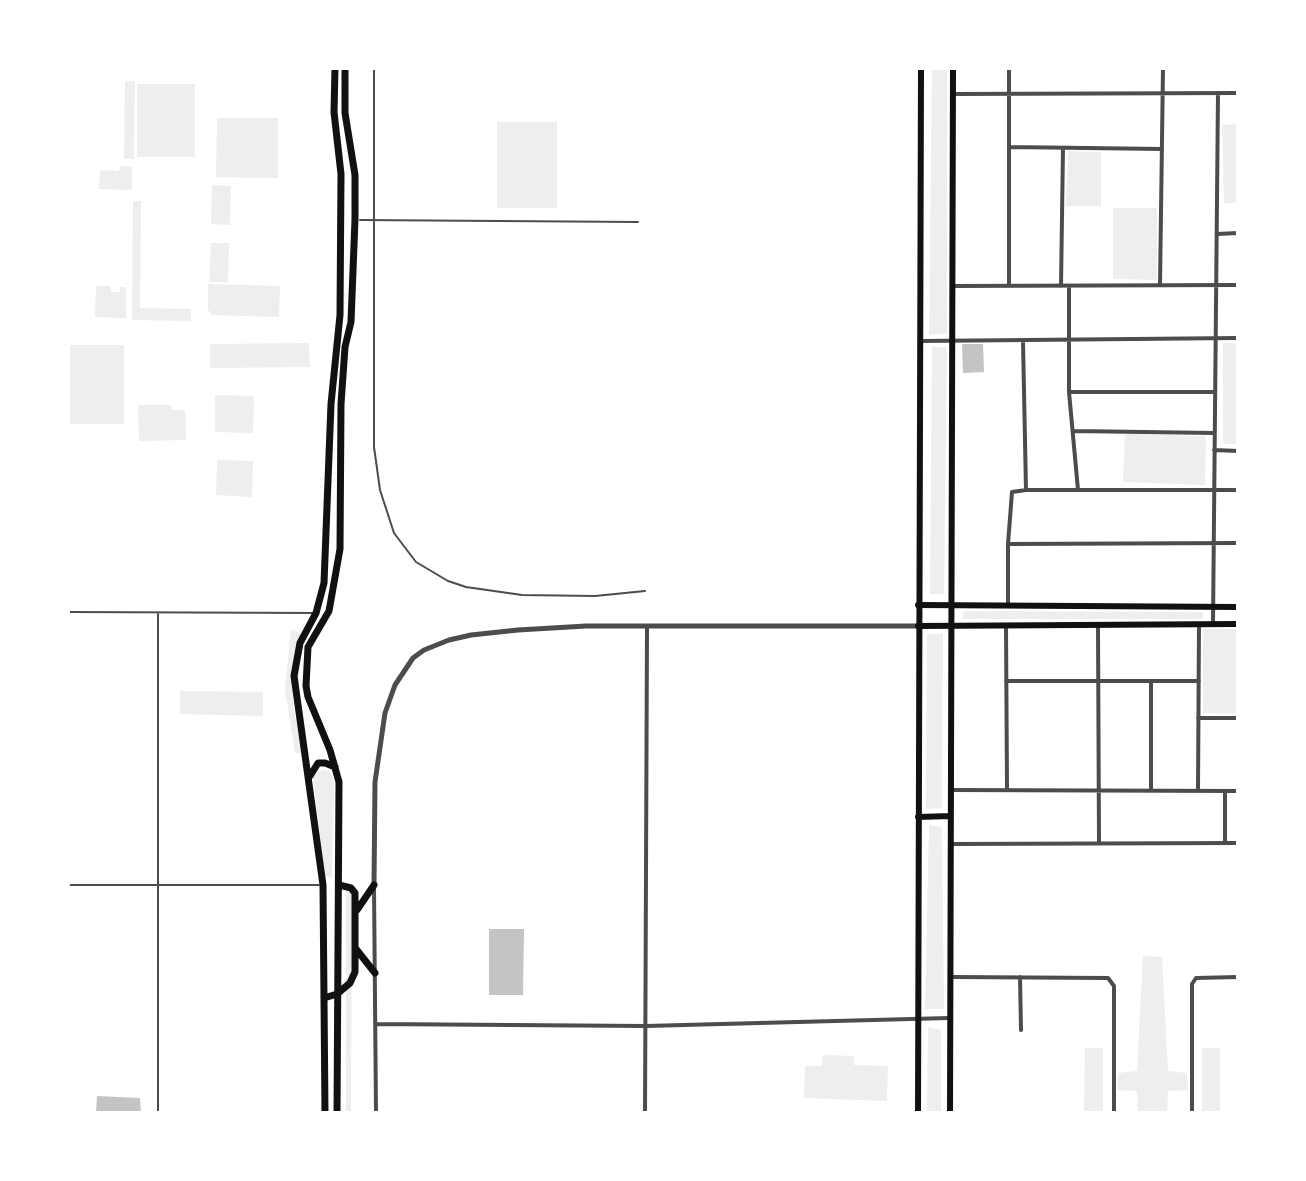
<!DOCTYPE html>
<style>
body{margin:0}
#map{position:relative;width:1306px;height:1181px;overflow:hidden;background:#fff;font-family:"Archivo Narrow",sans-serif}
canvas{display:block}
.frame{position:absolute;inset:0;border:70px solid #fff;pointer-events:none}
</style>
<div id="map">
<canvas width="1306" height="1181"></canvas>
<div class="frame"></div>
</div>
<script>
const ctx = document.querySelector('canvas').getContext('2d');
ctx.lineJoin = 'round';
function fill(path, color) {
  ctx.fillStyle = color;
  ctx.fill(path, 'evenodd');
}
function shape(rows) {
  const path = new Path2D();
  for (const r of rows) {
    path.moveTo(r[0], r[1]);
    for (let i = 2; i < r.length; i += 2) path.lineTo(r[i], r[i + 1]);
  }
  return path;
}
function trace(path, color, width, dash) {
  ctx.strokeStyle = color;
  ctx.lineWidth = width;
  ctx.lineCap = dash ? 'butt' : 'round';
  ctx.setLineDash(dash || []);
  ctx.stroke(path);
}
const green = shape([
 [932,68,947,68,947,333,929,335],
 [125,81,135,81,134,159,124,159],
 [137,84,195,84,195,157,137,157],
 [217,118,278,118,278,178,216,177],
 [497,122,557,122,557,208,497,208],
 [1238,124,1238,203,1224,203,1222,125],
 [1068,151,1101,152,1101,206,1066,206],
 [120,166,132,167,132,190,99,189,100,170,119,171],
 [212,185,231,186,230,225,211,224],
 [133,201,141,201,140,308,191,309,191,321,132,320],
 [1113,208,1157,208,1157,280,1113,279],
 [211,243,229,243,228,282,209,282],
 [208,284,280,286,279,317,212,315,208,310],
 [96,286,110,286,111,292,120,292,120,287,126,287,126,318,95,317],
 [309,343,310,367,210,368,210,344],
 [1223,343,1238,343,1238,444,1223,444],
 [68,345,124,345,124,424,68,424],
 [932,347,947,347,944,594,930,594],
 [215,395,254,396,253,433,215,432],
 [138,405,171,405,172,410,185,410,186,440,139,441],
 [1125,434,1206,436,1205,485,1123,482],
 [217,460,253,461,252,497,216,495],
 [963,611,1203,612,1203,619,963,619],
 [291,629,300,633,299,689,292,691,295,718,300,719,302,753,295,753,285,689],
 [1203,629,1238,629,1238,714,1203,713],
 [927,634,943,634,942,808,926,809],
 [180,691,263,692,263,716,180,714],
 [325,770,331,773,334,781,332,877,325,876,313,777,318,771],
 [929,825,942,827,944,1009,925,1009],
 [346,891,349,891,352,895,351,1113,346,1113],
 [1143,956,1162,957,1168,1071,1187,1073,1188,1090,1168,1091,1167,1113,1138,1113,1137,1091,1117,1090,1118,1073,1137,1071],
 [928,1027,941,1030,941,1113,927,1113],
 [1085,1048,1103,1048,1103,1113,1084,1113],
 [1202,1048,1220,1048,1220,1113,1202,1113],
 [823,1055,854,1056,854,1065,888,1066,887,1101,804,1098,805,1066,822,1066]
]);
const building = shape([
 [962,344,983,344,984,372,963,373],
 [489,929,524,929,523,995,489,995],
 [97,1096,140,1098,141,1113,96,1113]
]);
const service = shape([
 [374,68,374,447,380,490,394,533,416,562,448,581,466,587,522,595,595,596,645,591],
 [360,220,638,222],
 [68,612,315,613],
 [158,614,158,1113],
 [68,885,319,885]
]);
const minor = shape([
 [954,94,1238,93],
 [1009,147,1162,149],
 [1217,234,1238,233],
 [1160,285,1163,68],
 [953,286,1238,285],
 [1009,286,1009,68],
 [1061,286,1063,148],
 [1069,286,1069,392,1078,490],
 [920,341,1238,338],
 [1023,341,1026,490],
 [1069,392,1215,392],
 [1073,431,1214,433],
 [1214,450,1238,451],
 [1008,544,1238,543],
 [1008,605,1008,544,1012,492,1026,490,1238,490],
 [1213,624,1218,93],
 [1006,625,1007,790],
 [1098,626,1099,843],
 [1006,681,1199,681],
 [1198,718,1238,718],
 [951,790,1238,791],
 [1151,790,1151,681],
 [1198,790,1199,624],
 [1225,791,1225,843],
 [951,844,1238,843],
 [374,887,376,1113],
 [952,977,1108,978,1114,986,1114,1113],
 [1020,977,1021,1030],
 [376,1024,646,1026,949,1018],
 [645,1113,647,627],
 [1192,1113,1192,984,1196,978,1238,977]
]);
const tertiary = shape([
 [374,885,375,782,385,713,395,685,413,658,424,650,449,640,471,635,518,630,586,626,918,626]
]);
const secondary = shape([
 [918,605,1238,607],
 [918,626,1238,624]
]);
const primary = shape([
 [918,817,951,816],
 [918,1113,921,68],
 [950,1113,953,68]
]);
const trunk = shape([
 [310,776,318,763,325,763,335,767],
 [357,910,374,885],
 [356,949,375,973],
 [324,998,337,994,350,983,355,972,355,893,351,888,339,885],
 [325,1113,323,885,294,676,300,643,316,613,324,583,331,404,340,315,341,174,334,112,335,68],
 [337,1113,339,782,330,750,308,697,306,686,308,647,329,611,340,549,341,404,345,347,351,322,355,219,355,175,345,113,345,68]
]);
fill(green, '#eee');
fill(building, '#c4c4c4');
trace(service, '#4c4c4c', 2);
trace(minor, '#4c4c4c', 4);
trace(tertiary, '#4c4c4c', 5);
trace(secondary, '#111', 6);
trace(primary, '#111', 6);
trace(trunk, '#111', 7);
</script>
